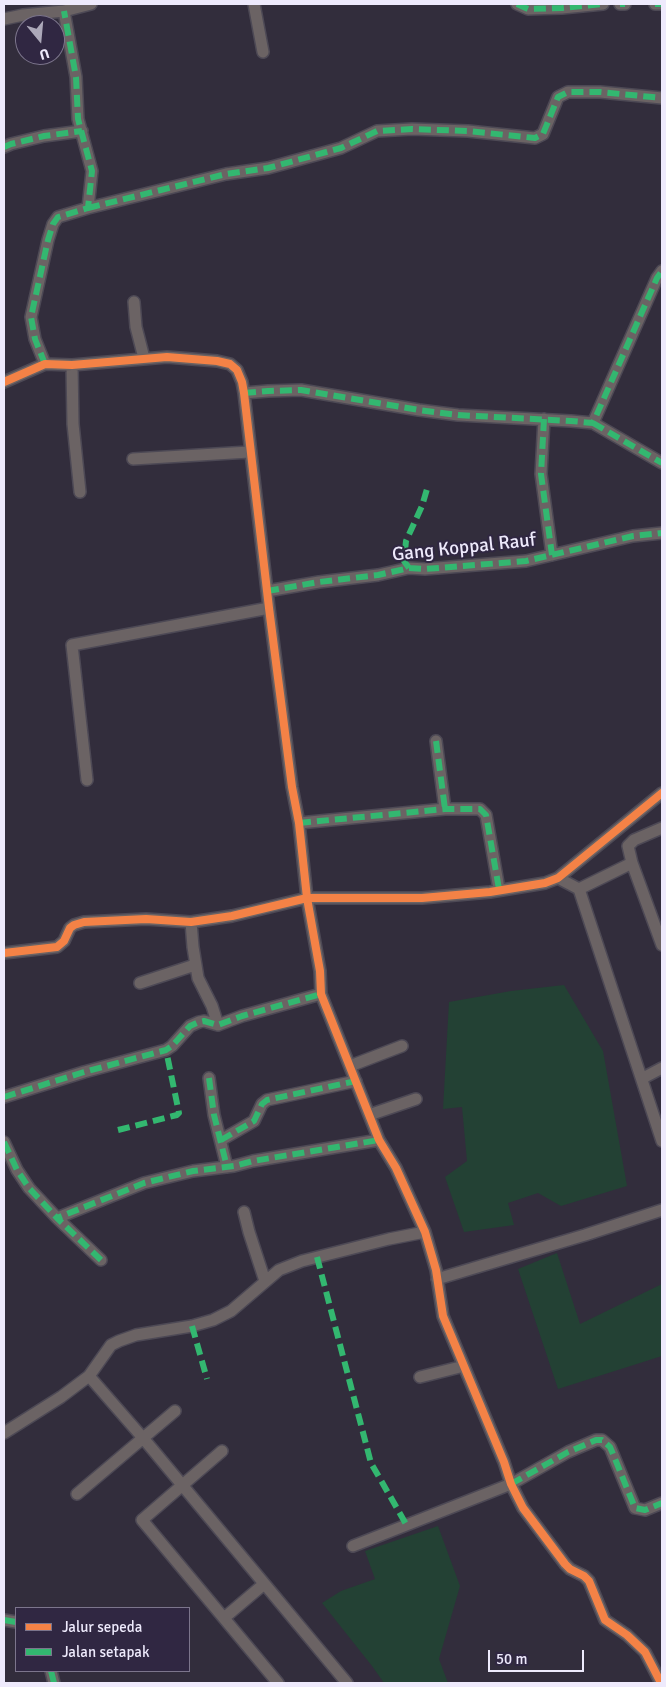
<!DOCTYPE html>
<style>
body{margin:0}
#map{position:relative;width:666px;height:1687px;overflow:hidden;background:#322d3c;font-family:Signika,sans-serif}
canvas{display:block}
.frame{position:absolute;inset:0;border:5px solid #eeeafc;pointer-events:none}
.legend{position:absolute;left:15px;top:1607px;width:175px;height:65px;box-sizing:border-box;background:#302742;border:1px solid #7c758c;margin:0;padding:6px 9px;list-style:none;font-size:15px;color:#eeeafc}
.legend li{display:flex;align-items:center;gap:10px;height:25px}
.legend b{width:25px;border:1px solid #7c758c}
.north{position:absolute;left:15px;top:15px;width:50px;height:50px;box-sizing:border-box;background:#302742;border:1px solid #7c758c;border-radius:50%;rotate:163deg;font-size:14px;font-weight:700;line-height:20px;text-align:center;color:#eeeafc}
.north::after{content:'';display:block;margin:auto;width:18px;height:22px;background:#aca8b9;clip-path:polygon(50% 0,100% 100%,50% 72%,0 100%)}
.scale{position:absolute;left:488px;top:1650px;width:96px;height:22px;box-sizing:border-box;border:2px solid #eeeafc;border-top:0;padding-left:6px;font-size:15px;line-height:18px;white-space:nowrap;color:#eeeafc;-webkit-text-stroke:4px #302742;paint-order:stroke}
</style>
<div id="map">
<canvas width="666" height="1687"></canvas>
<div class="frame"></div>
<ul class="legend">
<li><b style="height:6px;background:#f48246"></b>Jalur sepeda</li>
<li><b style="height:6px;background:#33b770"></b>Jalan setapak</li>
</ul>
<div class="north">U</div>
<div class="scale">50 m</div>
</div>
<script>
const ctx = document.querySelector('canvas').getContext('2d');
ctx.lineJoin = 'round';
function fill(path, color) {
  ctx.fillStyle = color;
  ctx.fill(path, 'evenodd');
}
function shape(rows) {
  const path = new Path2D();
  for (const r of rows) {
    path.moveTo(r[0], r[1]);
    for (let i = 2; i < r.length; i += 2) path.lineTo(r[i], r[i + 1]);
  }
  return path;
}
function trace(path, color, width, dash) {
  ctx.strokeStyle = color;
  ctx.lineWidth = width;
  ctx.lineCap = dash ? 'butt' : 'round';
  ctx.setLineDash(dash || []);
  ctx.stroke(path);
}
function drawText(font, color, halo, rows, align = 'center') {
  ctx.font = font + ' Signika,sans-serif';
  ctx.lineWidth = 4;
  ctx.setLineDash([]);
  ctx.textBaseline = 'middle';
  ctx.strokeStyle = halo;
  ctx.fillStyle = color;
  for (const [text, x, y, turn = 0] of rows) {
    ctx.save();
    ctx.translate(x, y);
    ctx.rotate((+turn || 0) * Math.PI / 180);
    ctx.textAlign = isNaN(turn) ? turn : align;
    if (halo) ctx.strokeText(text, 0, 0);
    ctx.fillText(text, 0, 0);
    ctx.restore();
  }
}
const green = shape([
 [564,985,603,1051,627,1186,561,1206,538,1193,508,1203,514,1225,464,1232,445,1177,467,1161,462,1107,443,1109,449,1002,511,991],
 [557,1253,580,1324,662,1284,662,1356,558,1389,518,1269],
 [438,1526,460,1586,439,1659,448,1683,384,1683,372,1666,322,1603,341,1591,375,1579,365,1551]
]);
const minor = shape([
 [254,4,263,52],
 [517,4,528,9,562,8,603,4],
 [620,4,625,4],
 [655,4,662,4],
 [4,19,23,15,64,11,91,4],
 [4,147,11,144,44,136,82,131],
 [88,208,226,174,268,168,341,148,377,131,412,129,468,131,535,138,543,134,558,97,568,92,600,92,662,98],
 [134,302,136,327,144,358],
 [45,364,35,339,31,317,48,240,53,224,58,217,88,208,92,171,78,119,76,77,64,11],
 [72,365,73,424,80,492],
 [4,382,45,364,72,365,167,357,217,361,230,364,237,370,242,382,244,393,269,608,292,787,299,823,307,898,320,971,321,994,379,1140,396,1168,425,1232,436,1270,443,1316,504,1462,511,1484,523,1508,565,1564,570,1569,584,1576,589,1581,605,1620,627,1635,645,1652,661,1683],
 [244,393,268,391,301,390,419,410,458,415,571,421,593,423,657,278,662,271],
 [544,419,541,474,552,555],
 [593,423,662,463],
 [133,459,249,452],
 [267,591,319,582,378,575,409,568,425,569,526,561,633,536,662,533],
 [436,741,445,809],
 [87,780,72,645,269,608],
 [299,823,445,809,480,809,486,815,499,889],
 [662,828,634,840,628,846,632,863,662,945],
 [558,878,579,889,662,1141],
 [579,889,632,863],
 [191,922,193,947,198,978,212,1006,218,1025],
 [4,953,57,947,64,941,70,928,74,925,84,922,146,919,191,922,232,916,307,898,422,898,490,892,545,883,558,878,662,793],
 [140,983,195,965],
 [350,1066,402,1046],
 [209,1078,214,1115,227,1167],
 [643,1078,662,1068],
 [4,1097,84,1072,166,1050,172,1046,190,1026,199,1022,204,1021,218,1025,242,1016,321,994],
 [369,1115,416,1099],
 [221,1140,254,1121,262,1104,267,1100,356,1081],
 [4,1142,17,1170,29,1188,57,1218],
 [244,1212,249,1232,265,1281],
 [101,1260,57,1218,144,1183,193,1171,234,1166,253,1161,379,1140],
 [437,1279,585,1235,662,1210],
 [89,1376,143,1438,347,1683],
 [420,1377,464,1366],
 [4,1433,61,1397,89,1376,111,1345,119,1341,136,1335,192,1326,213,1320,231,1311,279,1270,302,1261,389,1239,425,1232],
 [222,1451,142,1520,278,1683],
 [77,1494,175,1411],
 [353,1546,511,1484,568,1452,596,1440,602,1440,610,1447,635,1508,645,1510,662,1503],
 [224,1618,264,1584],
 [4,1620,16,1622],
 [51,1671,54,1683]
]);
const quiet = shape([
 [517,4,528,9,562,8,603,4],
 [620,4,625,4],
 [655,4,662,4],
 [4,147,11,144,44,136,82,131],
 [88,208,226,174,268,168,341,148,377,131,412,129,468,131,535,138,543,134,558,97,568,92,600,92,662,98],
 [45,364,35,339,31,317,48,240,53,224,58,217,88,208,92,171,78,119,76,77,64,11],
 [244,393,268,391,301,390,419,410,458,415,571,421,593,423,657,278,662,271],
 [544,419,541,474,552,555],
 [593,423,662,463],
 [409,568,404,561,406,541,422,506,427,489],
 [267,591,319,582,378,575,409,568,425,569,526,561,633,536,662,533],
 [436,741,445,809],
 [299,823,445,809,480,809,486,815,499,889],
 [209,1078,214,1115,227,1167],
 [4,1097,84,1072,166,1050,172,1046,190,1026,199,1022,204,1021,218,1025,242,1016,321,994],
 [118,1130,177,1115,179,1113,166,1050],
 [221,1140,254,1121,262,1104,267,1100,356,1081],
 [4,1142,17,1170,29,1188,57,1218],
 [317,1257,371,1463,406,1524],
 [101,1260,57,1218,144,1183,193,1171,234,1166,253,1161,379,1140],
 [192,1326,207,1379],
 [511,1484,568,1452,596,1440,602,1440,610,1447,613,1454,635,1508,645,1510,662,1503],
 [4,1620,16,1622],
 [51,1671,54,1683]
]);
const cycleway = shape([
 [4,382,45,364,72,365,167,357,217,361,230,364,237,370,242,382,244,393,269,608,292,787,299,823,307,898,320,971,321,994,379,1140,396,1168,425,1232,436,1270,443,1316,504,1462,511,1484,523,1508,565,1564,570,1569,584,1576,589,1581,605,1620,627,1635,645,1652,661,1683],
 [4,953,57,947,64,941,70,928,74,925,84,922,146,919,191,922,232,916,307,898,422,898,490,892,545,883,558,878,662,793]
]);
const streetNames = [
 ["Gang Koppal Rauf",464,548,-6]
];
fill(green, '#234134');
trace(minor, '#4d4955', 14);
trace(minor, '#6b6364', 11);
trace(quiet, '#33b770', 6, [12, 6]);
trace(cycleway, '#f48246', 8);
drawText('19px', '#eeeafc', '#302742', streetNames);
</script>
